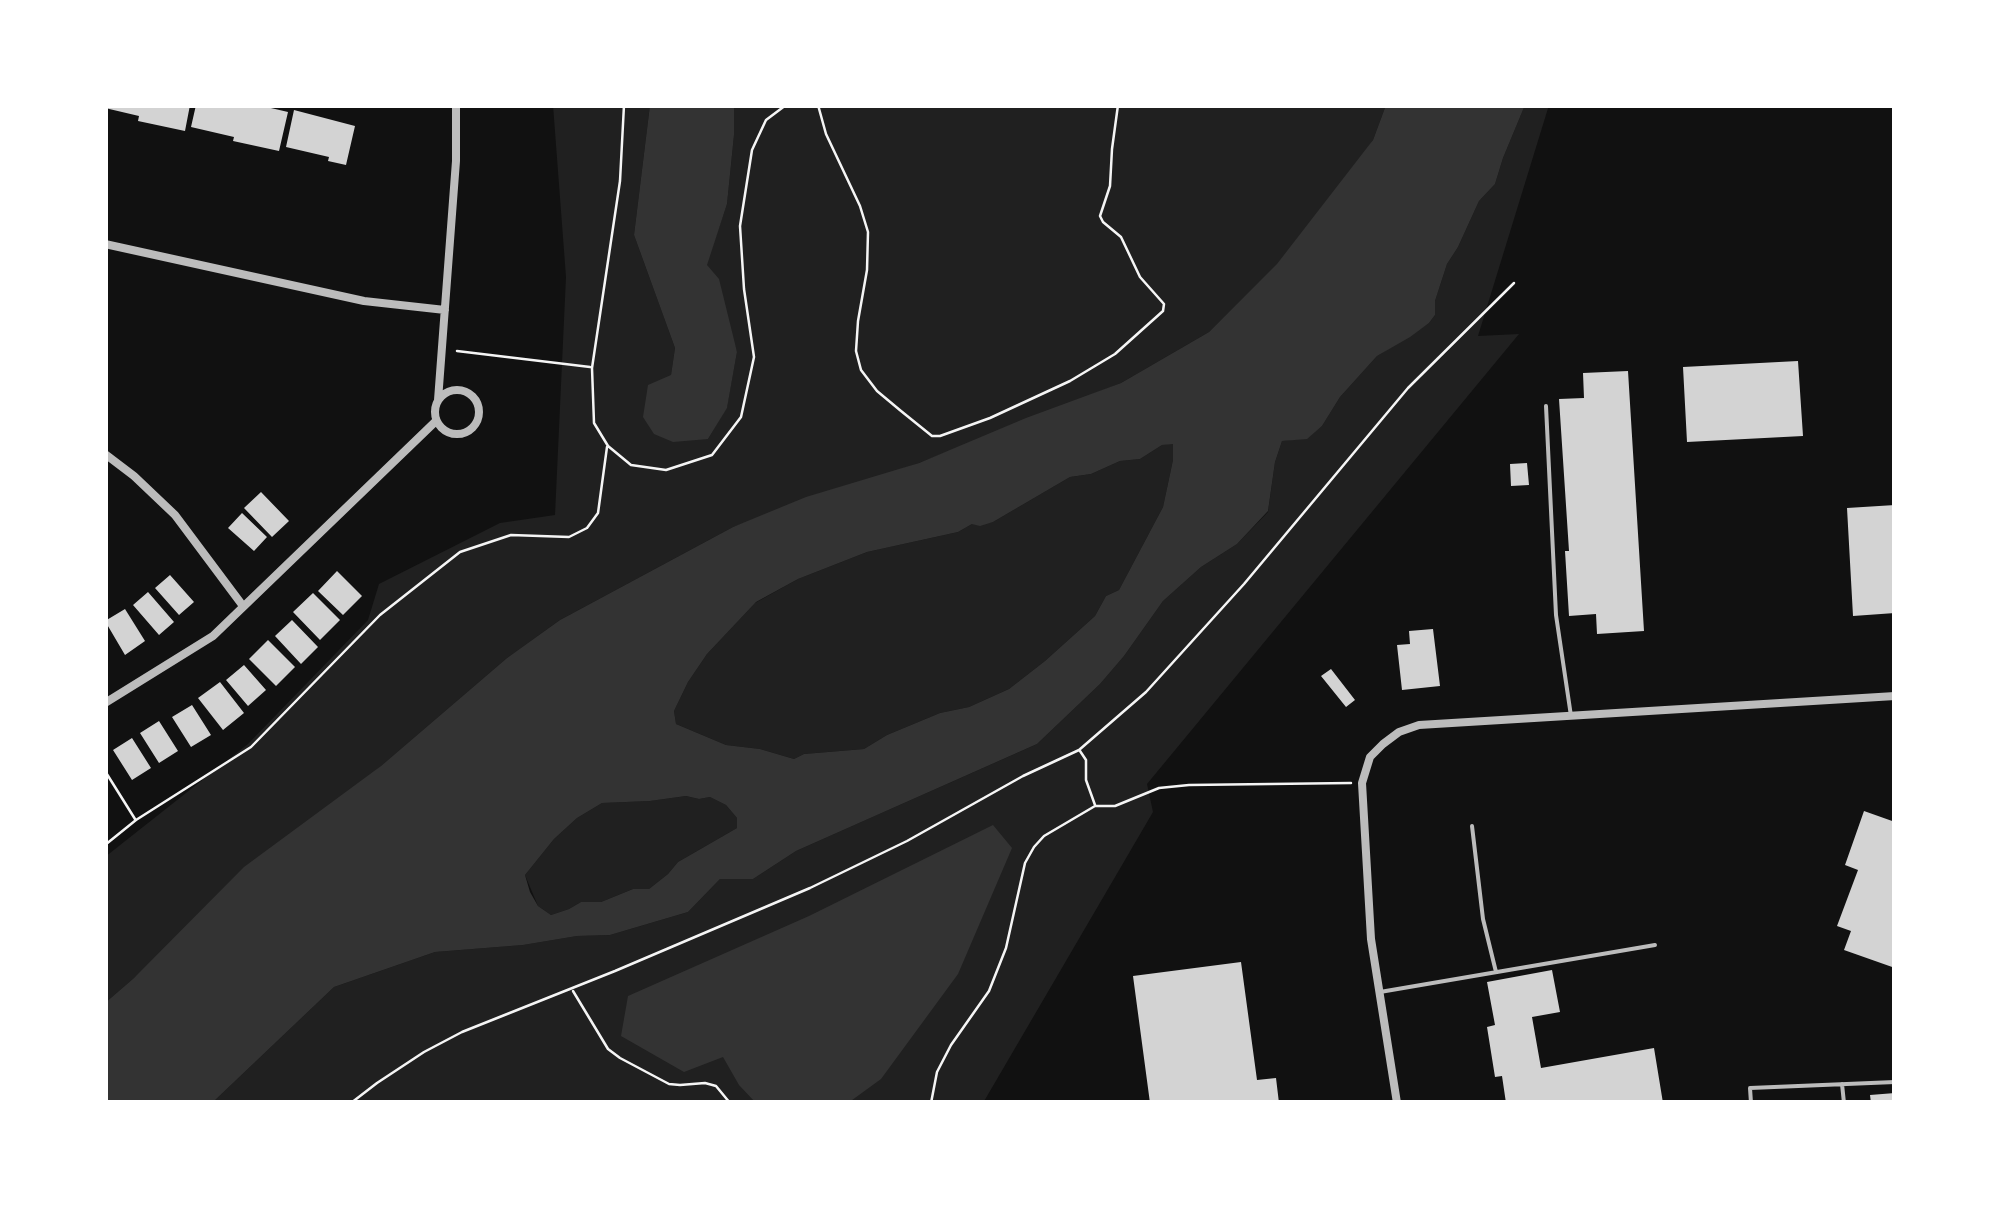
<!DOCTYPE html>
<style>
body{margin:0}
#map{position:relative;width:2000px;height:1208px;overflow:hidden;background:#111;font-family:Rubik,sans-serif}
canvas{display:block}
.frame{position:absolute;inset:0;border:108px solid #fff;pointer-events:none}
</style>
<div id="map">
<canvas width="2000" height="1208"></canvas>
<div class="frame"></div>
</div>
<script>
const ctx = document.querySelector('canvas').getContext('2d');
ctx.lineJoin = 'round';
function fill(path, color) {
  ctx.fillStyle = color;
  ctx.fill(path, 'evenodd');
}
function shape(rows) {
  const path = new Path2D();
  for (const r of rows) {
    if (r.length === 3) {
      path.moveTo(r[0] + r[2], r[1]);
      path.arc(r[0], r[1], r[2], 0, 2 * Math.PI);
      continue;
    }
    path.moveTo(r[0], r[1]);
    for (let i = 2; i < r.length; i += 2) path.lineTo(r[i], r[i + 1]);
  }
  return path;
}
function trace(path, color, width, dash) {
  ctx.strokeStyle = color;
  ctx.lineWidth = width;
  ctx.lineCap = dash ? 'butt' : 'round';
  ctx.setLineDash(dash || []);
  ctx.stroke(path);
}
const green = shape([
 [553,105,650,105,634,235,675,348,671,375,708,439,727,407,737,352,706,265,727,204,734,135,734,105,1386,105,1373,140,1321,222,1209,332,1121,383,919,463,733,527,560,620,507,658,105,1003,105,857,248,744,368,620,379,584,500,523,555,515,566,277],
 [1525,105,1549,105,1478,336,1519,334,1147,784,1153,812,983,1103,212,1103,334,987,435,952,523,945,577,936,610,935,688,912,720,879,753,879,796,851,1037,744,1100,684,1124,656,1163,601,1201,567,1237,544,1268,512,1275,462,1282,441,1307,438,1322,426,1340,397,1377,356,1429,323,1435,315,1435,301,1447,264,1458,247,1479,201,1495,184,1503,158],
 [1173,443,1173,460,1163,507,1119,590,1106,596,1095,616,1045,661,1009,689,969,707,940,713,887,735,864,749,804,754,794,759,760,749,726,745,676,724,674,711,688,682,707,654,755,603,798,579,867,552,958,532,972,524,993,522,1070,477,1091,474,1120,461,1140,459,1162,445],
 [686,796,699,799,710,797,726,805,737,818,737,828,678,862,668,874,649,889,633,889,601,902,581,902,569,909,551,915,538,906,525,875,554,839,577,818,602,803,650,801]
]);
const water = shape([
 [650,105,734,105,734,135,727,204,707,265,719,279,737,352,727,408,708,439,673,442,654,434,643,417,648,385,671,375,675,348,634,235],
 [1386,105,1525,105,1503,158,1495,184,1479,201,1458,247,1447,264,1435,301,1435,315,1429,323,1410,337,1377,356,1340,397,1322,426,1307,439,1282,441,1275,462,1268,511,1237,544,1201,567,1163,601,1124,656,1100,684,1037,744,796,851,753,879,720,879,688,912,610,935,577,936,523,945,435,952,334,987,212,1103,105,1103,105,1003,134,978,244,867,381,766,507,658,560,620,733,527,806,497,919,463,1026,418,1121,383,1209,332,1277,264,1373,140],
 [1173,444,1173,460,1163,507,1119,590,1106,596,1095,616,1045,661,1009,689,969,707,940,713,887,735,864,749,804,754,794,759,760,749,726,745,676,724,674,711,688,682,707,654,756,602,798,579,867,552,958,532,972,524,980,526,993,522,1070,477,1091,474,1120,461,1140,459,1162,445],
 [686,796,699,799,710,797,726,805,737,818,737,828,678,862,668,874,649,889,633,889,601,902,581,902,569,909,551,915,538,906,530,892,525,875,554,839,577,818,602,803,650,801],
 [993,825,1012,848,958,974,881,1079,848,1103,756,1103,739,1085,723,1057,684,1072,621,1036,628,996,809,916]
]);
const building = shape([
 [105,105,190,105,185,131,138,121,139,116,105,108],
 [196,105,258,105,288,112,279,151,233,141,234,137,191,127],
 [294,110,355,126,346,165,328,161,329,157,286,147],
 [1798,361,1803,436,1687,442,1683,367],
 [1628,371,1644,631,1597,634,1596,614,1569,616,1565,551,1569,551,1559,399,1584,398,1583,373],
 [1527,463,1529,485,1511,486,1510,464],
 [261,492,289,521,272,537,244,508],
 [1895,505,1895,613,1853,616,1847,508],
 [242,513,267,537,254,551,228,528],
 [337,571,362,596,343,615,318,591],
 [170,575,194,602,179,615,155,588],
 [148,592,174,622,159,635,133,605],
 [313,593,340,620,320,640,293,612],
 [125,609,145,641,125,655,105,621],
 [292,620,318,647,301,664,275,636],
 [1433,629,1440,686,1402,690,1397,645,1410,644,1409,631],
 [268,640,295,667,276,686,249,659],
 [244,665,266,690,248,706,226,680],
 [1331,669,1355,700,1346,707,1321,676],
 [220,682,244,713,223,730,198,698],
 [192,705,211,735,191,747,172,717],
 [159,721,178,751,159,763,140,733],
 [132,738,151,768,132,780,113,750],
 [1864,811,1895,822,1895,968,1844,950,1851,931,1837,926,1858,870,1845,865],
 [1241,962,1257,1080,1276,1078,1279,1103,1150,1103,1133,976],
 [1552,970,1560,1012,1532,1017,1541,1068,1654,1048,1663,1103,1506,1103,1502,1076,1495,1077,1487,1027,1495,1025,1487,982],
 [1895,1093,1895,1103,1871,1103,1870,1095]
]);
const path = shape([
 [624,105,620,181,592,368,594,423,608,446,631,465,666,470,712,455,741,417,754,357,744,289,740,226,752,150,766,120,786,105],
 [818,105,826,134,860,206,868,232,867,270,858,321,856,351,861,370,877,391,901,411,932,436,940,436,990,418,1070,381,1115,354,1163,311,1164,304,1140,277,1121,237,1103,222,1100,216,1110,186,1112,149,1118,105],
 [457,351,590,367],
 [1080,751,1086,760,1086,780,1095,805],
 [105,771,135,819],
 [105,845,136,820,251,747,380,615,460,552,511,535,569,537,587,528,598,513,607,447],
 [573,991,608,1049,620,1058,669,1084,680,1085,705,1083,716,1086,730,1103],
 [351,1103,377,1083,424,1052,462,1032,615,971,810,888,907,841,1023,776,1079,750,1146,692,1244,584,1408,388,1514,283],
 [931,1103,937,1072,951,1045,989,991,1006,948,1025,863,1034,847,1044,836,1095,806,1115,806,1159,788,1189,785,1351,783]
]);
const service = shape([
 [1546,406,1556,615,1571,716],
 [1472,826,1483,919,1496,972],
 [1380,992,1655,945],
 [1842,1084,1844,1103],
 [1751,1103,1750,1088,1895,1082]
]);
const minor = shape([
 [105,244,364,301,445,310],
 [457,412,22],
 [438,400,456,161,456,105],
 [105,454,134,476,175,515,243,606],
 [105,703,213,636,436,421],
 [1397,1103,1371,939,1362,783,1370,757,1383,744,1399,732,1419,725,1895,696]
]);
fill(green, '#202020');
fill(water, '#333');
fill(building, '#d3d3d3');
trace(path, '#f5f5f5', 2.5);
trace(service, '#bcbcbc', 4);
trace(minor, '#bcbcbc', 8);
</script>
